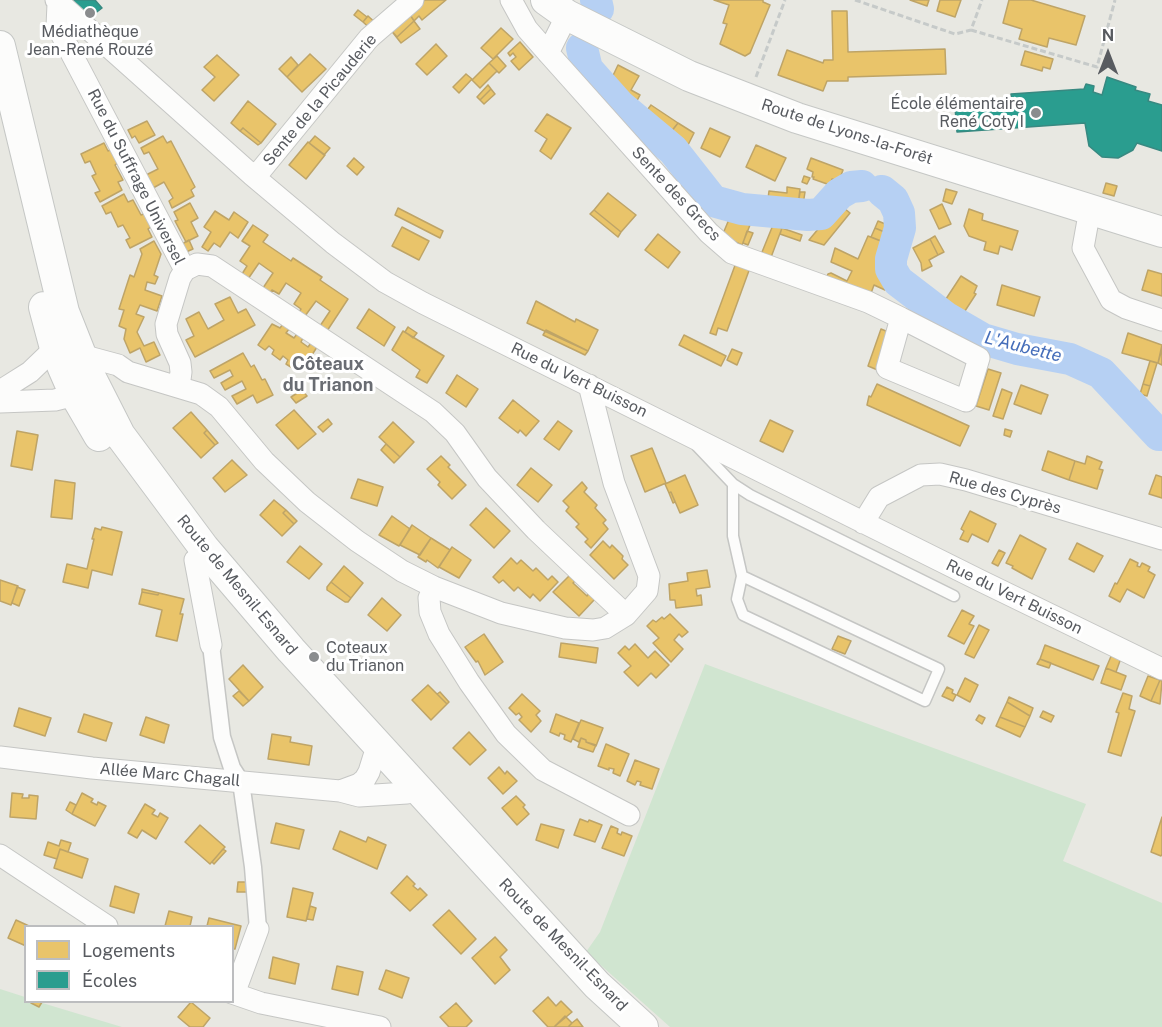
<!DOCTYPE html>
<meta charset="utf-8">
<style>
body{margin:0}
#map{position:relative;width:1162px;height:1027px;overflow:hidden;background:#e8e8e2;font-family:"Public Sans",sans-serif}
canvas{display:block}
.legend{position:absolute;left:24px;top:925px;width:210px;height:78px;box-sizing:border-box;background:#fff;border:2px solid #bcbdbf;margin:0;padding:8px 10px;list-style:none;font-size:18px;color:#585b60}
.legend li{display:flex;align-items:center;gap:12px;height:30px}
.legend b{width:30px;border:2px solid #bcbdbf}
.north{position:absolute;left:1078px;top:24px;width:60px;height:60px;-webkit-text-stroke:4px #fff;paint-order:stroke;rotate:0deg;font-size:16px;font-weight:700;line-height:24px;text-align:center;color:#585b60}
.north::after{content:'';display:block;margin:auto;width:21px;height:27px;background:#585b60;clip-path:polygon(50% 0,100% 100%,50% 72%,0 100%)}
</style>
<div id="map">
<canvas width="1162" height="1027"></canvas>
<ul class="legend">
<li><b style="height:16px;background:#e9c46a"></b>Logements</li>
<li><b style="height:16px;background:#2a9d8f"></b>Écoles</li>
</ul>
<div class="north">N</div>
</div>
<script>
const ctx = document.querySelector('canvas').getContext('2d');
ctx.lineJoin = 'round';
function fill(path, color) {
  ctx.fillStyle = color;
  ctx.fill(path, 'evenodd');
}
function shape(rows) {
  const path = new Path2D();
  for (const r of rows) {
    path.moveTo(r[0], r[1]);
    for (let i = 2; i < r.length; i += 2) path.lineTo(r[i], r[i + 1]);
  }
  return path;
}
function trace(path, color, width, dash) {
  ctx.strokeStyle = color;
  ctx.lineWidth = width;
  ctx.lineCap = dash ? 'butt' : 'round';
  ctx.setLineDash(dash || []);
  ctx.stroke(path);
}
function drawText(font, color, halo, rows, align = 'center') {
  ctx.font = font + ' "Public Sans",sans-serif';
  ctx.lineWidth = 6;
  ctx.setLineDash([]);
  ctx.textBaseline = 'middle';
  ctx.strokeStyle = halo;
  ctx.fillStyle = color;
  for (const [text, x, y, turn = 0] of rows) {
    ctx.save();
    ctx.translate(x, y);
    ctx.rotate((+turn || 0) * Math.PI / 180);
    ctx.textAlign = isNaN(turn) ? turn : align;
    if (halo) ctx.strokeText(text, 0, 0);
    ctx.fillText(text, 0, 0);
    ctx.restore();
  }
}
const green = shape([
 [705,664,1086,804,1063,861,1162,903,1162,1027,670,1027,586,952,600,932],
 [0,989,25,997,26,1002,39,1002,122,1027,0,1027]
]);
const homes = shape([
 [425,0,446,0,422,20,419,16,414,21,409,13,425,0],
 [714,0,763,0,763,2,770,5,750,53,745,56,720,44,727,24,723,23,729,5,714,0],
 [910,0,929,0,927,6,910,0],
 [940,0,961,0,955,17,937,11,940,0],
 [1009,0,1031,0,1085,16,1076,45,1049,38,1047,47,1019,39,1022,29,1003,23,1009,0],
 [358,10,367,17,363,22,354,15,358,10],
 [832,11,847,11,848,52,945,49,946,74,848,77,848,81,827,81,823,91,778,75,787,50,823,63,824,60,833,60,832,11],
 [409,13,414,21,397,37,390,29,409,13],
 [368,16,379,26,373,31,363,22,368,16],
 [414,21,420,29,401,43,390,29,397,37,414,21],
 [501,28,513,39,493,59,481,48,501,28],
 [520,42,533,57,519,70,511,61,516,57,513,53,510,56,508,53,520,42],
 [436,44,447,56,427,75,416,64,436,44],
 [1025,51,1053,59,1050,69,1043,67,1042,71,1021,65,1025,51],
 [310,54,326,69,302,92,287,77,310,54],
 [217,55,239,75,214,101,202,90,215,77,204,67,217,55],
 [497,56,506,66,499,73,489,63,497,56],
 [291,57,298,65,287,77,279,69,291,57],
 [489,63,497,71,480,88,472,80,489,63],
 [618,65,639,76,631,90,640,95,632,110,609,84,618,65],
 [466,74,472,79,459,93,453,87,466,74],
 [488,85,491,89,480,100,477,97,488,85],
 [491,89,495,94,484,104,480,100,491,89],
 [248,101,276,124,261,143,243,128,240,131,231,123,248,101],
 [651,105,678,123,668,136,642,117,651,105],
 [547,114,571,128,551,159,540,151,547,139,535,131,547,114],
 [147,121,155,135,139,143,135,136,132,138,128,130,147,121],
 [678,123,694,133,683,155,666,138,678,123],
 [243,128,261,143,258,145,240,131,243,128],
 [710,128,730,137,720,157,701,148,710,128],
 [163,136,167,143,171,141,195,187,191,190,194,196,172,208,169,201,173,198,164,182,153,188,146,175,158,169,149,152,144,154,141,148,163,136],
 [315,136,330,148,324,155,309,143,315,136],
 [308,142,325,155,306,179,289,165,308,142],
 [104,143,108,151,112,149,119,162,115,165,123,180,118,182,122,190,100,202,95,193,100,191,92,176,96,174,90,161,85,163,81,154,104,143],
 [756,145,786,158,775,181,746,167,756,145],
 [354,158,364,167,357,175,347,166,354,158],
 [811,158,843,170,839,181,832,179,830,185,813,179,814,177,812,177,813,172,807,169,811,158],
 [804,176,810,178,807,184,802,182,804,176],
 [708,178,722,189,718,198,709,192,704,186,708,178],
 [1106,183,1117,186,1114,196,1103,193,1106,183],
 [787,187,800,189,798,205,778,203,778,207,767,206,769,191,787,193,787,187],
 [722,189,732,193,730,202,718,198,722,189],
 [946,189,957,192,952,204,943,201,946,189],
 [800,192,805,192,803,205,798,205,800,192],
 [608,193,636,215,621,232,594,210,608,193],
 [124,194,128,202,133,200,141,215,146,213,152,226,148,229,152,237,130,248,126,240,130,238,123,225,118,227,111,212,106,214,102,206,124,194],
 [190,203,198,218,191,222,198,236,186,242,175,221,178,220,174,212,190,203],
 [839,204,850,213,824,245,809,240,839,204],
 [942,204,951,224,939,229,930,210,942,204],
 [398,208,443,231,440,238,395,215,398,208],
 [969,209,983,214,982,220,1018,231,1012,250,1000,246,998,254,984,250,986,242,969,236,964,226,969,209],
 [594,210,621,232,618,237,590,214,594,210],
 [215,211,229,220,234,212,248,222,238,238,230,232,220,247,214,243,208,251,202,247,211,232,204,227,215,211],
 [730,217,750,225,742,245,722,236,730,217],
 [878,221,895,228,894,236,875,228,878,221],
 [253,225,268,235,263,242,291,261,293,258,322,277,320,280,348,299,327,331,320,326,330,311,316,301,305,316,299,312,301,309,294,304,301,293,286,283,279,294,272,290,270,293,263,288,273,273,259,263,248,279,242,274,247,266,240,261,250,246,242,241,253,225],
 [773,225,782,228,770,260,760,257,773,225],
 [402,227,429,241,419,260,392,246,402,227],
 [782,228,802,235,800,241,780,234,782,228],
 [875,228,894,236,891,245,871,237,875,228],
 [747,231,753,233,748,245,743,243,747,231],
 [658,234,680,252,668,268,645,250,658,234],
 [868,236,891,245,878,276,889,281,885,290,874,285,870,296,825,280,828,274,831,273,847,281,852,271,831,262,835,248,858,259,868,236],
 [935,236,944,252,938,255,930,239,935,236],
 [930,239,938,255,929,260,932,266,922,271,921,263,913,248,930,239],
 [189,240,193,249,186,252,182,244,189,240],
 [154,241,161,254,154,275,158,277,155,284,147,282,145,290,162,296,157,311,140,305,136,314,144,317,137,332,144,346,154,342,160,355,146,362,140,348,130,353,124,339,126,329,119,326,124,310,119,309,130,275,134,277,142,254,140,249,154,241],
 [737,260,751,265,727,331,718,328,716,335,710,333,737,260],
 [1148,270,1162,274,1162,296,1142,290,1148,270],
 [961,276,977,286,974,293,976,294,963,314,944,302,961,276],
 [1002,285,1040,297,1034,316,997,305,1002,285],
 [230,297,238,313,246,309,255,325,195,357,186,340,194,336,186,319,199,312,208,329,224,320,215,304,230,297],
 [536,301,575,322,576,319,598,330,588,351,527,323,536,301],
 [369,309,395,327,384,346,357,328,369,309],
 [272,324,280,328,283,324,289,329,286,333,294,338,297,334,303,338,301,342,308,347,311,343,317,347,303,369,296,365,294,369,286,364,288,360,283,356,280,360,272,354,274,350,269,346,265,350,258,345,272,324],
 [408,327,417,333,413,338,405,332,408,327],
 [881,329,893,334,880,371,868,366,881,329],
 [546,330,588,351,585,355,543,335,546,330],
 [403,331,444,356,427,383,416,377,420,370,392,350,403,331],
 [1128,333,1162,345,1158,363,1122,353,1128,333],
 [684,335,726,356,721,366,679,345,684,335],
 [732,349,742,353,737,365,727,360,732,349],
 [1162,349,1162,365,1158,363,1162,349],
 [243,353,251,367,254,365,262,380,265,379,273,395,257,403,253,395,237,404,232,396,246,389,242,381,225,390,221,383,233,376,230,370,214,378,210,371,243,353],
 [1150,361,1157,363,1150,386,1143,384,1150,361],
 [988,369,1001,373,989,410,976,406,988,369],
 [457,375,478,389,466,407,446,393,457,375],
 [877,384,969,426,960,446,867,405,869,396,871,397,877,384],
 [1143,384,1150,386,1147,396,1140,394,1143,384],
 [1021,385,1048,395,1041,414,1014,404,1021,385],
 [1002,389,1012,393,1003,419,993,416,1002,389],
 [302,390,307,396,296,403,291,397,302,390],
 [513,400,539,421,526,436,520,430,518,433,499,418,513,400],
 [294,410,316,434,298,449,276,425,294,410],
 [191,412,207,430,204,433,215,445,201,458,173,428,191,412],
 [328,419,332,424,323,432,318,427,328,419],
 [770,420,793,431,783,452,760,441,770,420],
 [558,421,572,431,559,450,544,439,558,421],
 [393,422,414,442,400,457,379,437,393,422],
 [1005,429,1012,431,1010,437,1004,435,1005,429],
 [207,430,218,443,215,445,204,433,207,430],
 [17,431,38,435,32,470,11,466,17,431],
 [386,444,400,457,394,463,381,450,386,444],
 [652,448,666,483,645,492,631,456,652,448],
 [1048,451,1075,461,1069,480,1042,470,1048,451],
 [441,456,450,465,448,467,466,485,452,499,438,485,440,482,427,469,441,456],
 [1087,456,1102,462,1099,469,1103,470,1097,489,1069,480,1075,461,1085,464,1087,456],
 [232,460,247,475,225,492,213,478,232,460],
 [531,468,552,485,538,502,517,485,531,468],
 [685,475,698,505,680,513,671,492,669,493,665,484,685,475],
 [1156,475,1162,477,1162,498,1149,494,1156,475],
 [358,479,383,487,377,506,351,498,358,479],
 [55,480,75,483,72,519,51,517,55,480],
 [582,482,587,488,584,492,597,505,595,508,606,520,603,523,608,529,591,548,585,542,588,539,576,527,579,524,566,511,569,507,563,501,582,482],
 [671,492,675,502,673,503,669,493,671,492],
 [274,500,286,510,283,513,294,524,282,536,260,515,274,500],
 [486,508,510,531,494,548,470,525,486,508],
 [286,510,297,521,294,524,283,513,286,510],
 [970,511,996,524,988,542,972,534,968,542,960,539,964,531,961,529,970,511],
 [392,516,410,529,399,546,379,535,392,516],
 [412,525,431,538,420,555,400,545,412,525],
 [102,527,122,532,112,575,92,570,88,588,63,582,67,564,87,569,94,539,92,539,95,528,101,530,102,527],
 [1020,535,1046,549,1032,579,1012,568,1013,566,1006,563,1020,535],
 [431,538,450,550,438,568,427,560,426,562,418,557,431,538],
 [603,541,610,548,612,545,623,556,622,559,628,565,614,579,590,555,603,541],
 [1077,543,1103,556,1094,572,1069,559,1077,543],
 [300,546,322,564,309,579,287,562,300,546],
 [452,547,471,560,459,578,439,567,452,547],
 [999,550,1005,553,998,566,992,563,999,550],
 [511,558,517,564,521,560,533,571,536,568,548,580,552,576,558,582,540,601,533,594,530,598,518,587,514,591,503,580,499,583,493,577,511,558],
 [1130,559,1138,563,1137,566,1140,567,1142,563,1150,567,1148,571,1155,575,1144,598,1127,589,1120,602,1109,596,1115,583,1117,584,1130,559],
 [344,566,363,583,351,598,331,582,344,566],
 [707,570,710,587,696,589,697,596,701,595,702,605,676,608,675,600,670,600,669,584,688,581,687,573,707,570],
 [569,576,575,581,573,583,587,596,589,593,595,599,579,616,553,592,569,576],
 [0,580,18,586,11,605,0,601,0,580],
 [331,582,351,598,348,602,345,602,327,590,327,587,331,582],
 [17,587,25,590,19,606,12,603,17,587],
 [142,589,159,593,158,595,142,592,142,589],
 [142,592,158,595,159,593,184,599,180,614,183,614,177,641,156,636,162,610,139,604,142,592],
 [382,598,401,615,387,631,368,615,382,598],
 [962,610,974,616,969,624,974,626,964,644,948,636,962,610],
 [670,614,688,632,682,637,679,634,674,640,683,649,671,662,653,643,659,638,647,626,653,620,656,622,662,617,664,619,670,614],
 [979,625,989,630,974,658,965,654,979,625],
 [484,634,503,662,485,675,478,661,476,662,465,647,484,634],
 [838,636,851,641,845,654,832,649,838,636],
 [561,643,598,648,596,663,559,657,561,643],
 [635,644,648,658,655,651,669,665,656,678,651,673,638,686,624,672,631,666,618,653,625,646,629,650,635,644],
 [1045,645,1099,666,1093,680,1040,659,1045,645],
 [1112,654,1121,658,1116,672,1106,668,1112,654],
 [1040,659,1051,663,1049,668,1037,664,1040,659],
 [243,665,263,687,249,701,229,679,243,665],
 [1106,668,1126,676,1121,690,1101,683,1106,668],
 [1148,676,1160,680,1151,701,1140,696,1148,676],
 [965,678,978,685,970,702,957,695,965,678],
 [1160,680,1162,681,1160,704,1151,701,1160,680],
 [428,685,447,704,431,720,412,700,428,685],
 [947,687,953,690,952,693,956,695,953,701,942,696,947,687],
 [239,691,249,701,243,706,233,696,239,691],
 [440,692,449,702,447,704,437,694,440,692],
 [1123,693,1132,696,1129,709,1135,711,1121,756,1108,752,1119,713,1116,712,1123,693],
 [522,694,540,711,536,715,541,721,531,732,519,720,522,717,519,713,516,715,509,708,522,694],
 [1009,697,1033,708,1030,716,1007,702,1009,697],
 [1007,702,1030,716,1025,727,1000,717,1007,702],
 [19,708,51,718,45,736,14,726,19,708],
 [1043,711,1054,716,1051,722,1040,717,1043,711],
 [84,714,112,723,106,741,78,732,84,714],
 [556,714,579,723,571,742,564,739,565,735,560,733,559,736,550,732,556,714],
 [979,715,985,718,982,724,976,720,979,715],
 [146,717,169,725,164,743,140,735,146,717],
 [1000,717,1025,727,1020,737,996,726,1000,717],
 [581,720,603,728,596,746,586,742,586,740,581,738,579,742,573,739,581,720],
 [469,732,486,750,470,765,453,748,469,732],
 [272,734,291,737,290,742,312,746,309,765,268,759,272,734],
 [581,738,586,740,586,742,596,745,593,752,578,747,581,738],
 [606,744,629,754,620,776,613,773,614,769,609,768,609,770,598,766,606,744],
 [635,760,659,769,652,789,640,785,641,782,637,781,635,785,627,781,635,760],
 [499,767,505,774,507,771,517,781,503,794,488,778,499,767],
 [12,793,23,794,22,798,29,798,29,795,38,796,36,819,10,817,12,793],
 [82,793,93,799,91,802,97,805,98,802,106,806,95,826,72,814,82,793],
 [516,796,525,805,523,807,529,814,517,825,502,808,516,796],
 [70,802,76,805,72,814,66,810,70,802],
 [145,804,155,810,152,814,158,817,160,813,168,818,156,839,142,830,137,838,128,833,145,804],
 [1162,817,1162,854,1161,856,1151,852,1162,817],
 [580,819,588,822,589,820,602,825,595,842,574,835,580,819],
 [276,823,304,830,299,849,271,843,276,823],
 [541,824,564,830,558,848,536,840,541,824],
 [200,825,225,847,210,864,185,842,200,825],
 [611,826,618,829,617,833,621,835,622,832,632,836,624,856,602,848,611,826],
 [340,831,366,842,368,837,386,845,377,869,333,849,340,831],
 [61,840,71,843,68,852,60,849,57,859,44,855,48,842,59,846,61,840],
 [60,849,88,859,82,878,54,868,60,849],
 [223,849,226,851,214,864,212,862,223,849],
 [407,876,415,884,413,886,418,890,420,888,427,895,410,911,391,893,407,876],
 [238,882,249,882,250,892,237,892,238,882],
 [115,886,139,894,134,913,110,906,115,886],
 [293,888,313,893,306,921,287,917,293,888],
 [310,906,316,908,313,920,307,919,310,906],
 [449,910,476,939,461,954,433,925,449,910],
 [169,911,192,917,190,926,165,926,169,911],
 [209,918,241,926,235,949,232,949,232,926,207,926,209,918],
 [16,920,29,926,26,926,26,946,8,938,16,920],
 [495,937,507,950,500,957,510,970,495,984,472,958,495,937],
 [273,957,299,964,295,984,269,978,273,957],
 [337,966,363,972,358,995,332,989,337,966],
 [386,970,409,978,402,998,379,989,386,970],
 [548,997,556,1006,561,1001,572,1012,554,1027,548,1027,533,1011,548,997],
 [31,1002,42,1002,39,1007,31,1003,31,1002],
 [191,1002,210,1018,203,1027,190,1027,178,1017,191,1002],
 [456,1003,472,1021,466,1027,449,1027,440,1017,456,1003],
 [565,1016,572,1023,568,1027,554,1027,565,1016],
 [577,1019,583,1027,568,1027,572,1023,577,1019]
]);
const schools = shape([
 [72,0,95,0,102,8,89,18,72,0],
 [1107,77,1136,87,1135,90,1150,94,1148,101,1162,105,1162,151,1137,143,1133,150,1118,158,1102,157,1089,146,1085,123,957,132,955,107,1012,103,1011,94,1084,89,1086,84,1094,86,1093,92,1102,95,1107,77]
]);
const river = shape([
 [596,0,598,9],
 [582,48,587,69,619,105,673,150,713,201,742,209,808,215,821,214,839,194,851,187,862,186],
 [882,191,893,200,899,213,900,228,891,259,891,269,898,281,945,317,983,339,1017,349,1070,359,1101,373,1159,435,1162,435]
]);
const path = shape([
 [855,0,955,34,971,30,982,0],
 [971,30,1097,67,1115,0],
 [756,77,785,0]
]);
const service = shape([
 [697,446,733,484,733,536,742,576,737,599,743,615,925,701,939,669,742,576],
 [733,484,750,495,954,596]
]);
const pedestrian = shape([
 [211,645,222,737,232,768,241,782,253,867,258,929]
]);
const minor = shape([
 [56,0,252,175,333,243,385,282,423,303,979,580,1162,669],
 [511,0,527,29,548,53,709,233,732,253,868,302,901,318,979,358,966,401,887,368,901,318],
 [58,4,57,26,185,270,180,278,166,324,167,334,180,363,181,372,179,387],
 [548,53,567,15],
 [252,175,261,170,369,38,413,0],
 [1090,209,1083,248,1111,300,1126,308,1162,320],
 [185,270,197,264,212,266,433,412,455,433,487,478,536,530,626,615],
 [0,391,30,372,55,348,118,365,128,372,201,394,219,407,264,461,307,502,357,541,402,571,434,587,501,613,565,628,593,630,605,628,626,615,647,591,649,576,614,483,589,385],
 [0,402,55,400,67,397,85,387],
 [863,523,879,497,921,475,940,474,966,480,1162,539],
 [195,560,211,645],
 [434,587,429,598,430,612,439,634,469,682,506,734,543,770,629,815],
 [0,757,92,768,340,791,359,796,407,793],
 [340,791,359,784,365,779,369,772,374,756],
 [0,855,107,926],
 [232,991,238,983,258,929],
 [232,993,261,1003,380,1027]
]);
const secondary = shape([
 [546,0,567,15,689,76,797,118,1162,232],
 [0,46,64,312,87,370,120,435,204,548,291,650,597,985,643,1027],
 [44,307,55,348,63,368,74,393,99,436]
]);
const markers = [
 [90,13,6,"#8a8c8e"],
 [1036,113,6,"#8a8c8e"],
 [314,657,6,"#8a8c8e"]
];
const poiNames = [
 ["Médiathèque",90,32],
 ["Jean-René Rouzé",90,50],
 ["École élémentaire",1024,104,"right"],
 ["René Coty I",1024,122,"right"],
 ["Coteaux",326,648,"left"],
 ["du Trianon",326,666,"left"]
];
const streetNames = [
 ["Sente de la Picauderie",320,100,-50],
 ["Route de Lyons-la-Forêt",847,132,18],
 ["Rue du Suffrage Universel",136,177,63],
 ["Sente des Grecs",676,194,47],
 ["Rue du Vert Buisson",579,380,26],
 ["Rue des Cyprès",1005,493,16],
 ["Route de Mesnil-Esnard",237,585,50],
 ["Rue du Vert Buisson",1014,597,26],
 ["Allée Marc Chagall",170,775,5],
 ["Route de Mesnil-Esnard",563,945,46]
];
const waterNames = [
 ["L'Aubette",1023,347,14]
];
const neighbourhoodNames = [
 ["Côteaux",328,364],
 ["du Trianon",328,385]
];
fill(green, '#d0e5d0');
fill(homes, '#e9c46a');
trace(homes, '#bea467', 1.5);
fill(schools, '#2a9d8f');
trace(schools, '#388981', 1.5);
trace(river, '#b6d0f3', 32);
trace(service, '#c5c6c4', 13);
trace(pedestrian, '#c5c6c4', 19);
trace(minor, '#c5c6c4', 23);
trace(secondary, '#c5c7c5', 32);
trace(path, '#c6cac9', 3, [6, 3]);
trace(service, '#fcfcfb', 10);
trace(pedestrian, '#fcfcfb', 16);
trace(minor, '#fcfcfb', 21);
trace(secondary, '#fcfcfb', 30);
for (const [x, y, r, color] of markers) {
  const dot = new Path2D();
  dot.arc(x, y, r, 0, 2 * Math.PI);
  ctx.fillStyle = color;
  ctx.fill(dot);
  trace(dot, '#fff', 2);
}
drawText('16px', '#585b60', '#fff', poiNames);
drawText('16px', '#585b60', '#fff', streetNames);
drawText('italic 18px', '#466eba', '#fff', waterNames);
drawText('bold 18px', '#696c72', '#fff', neighbourhoodNames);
</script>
